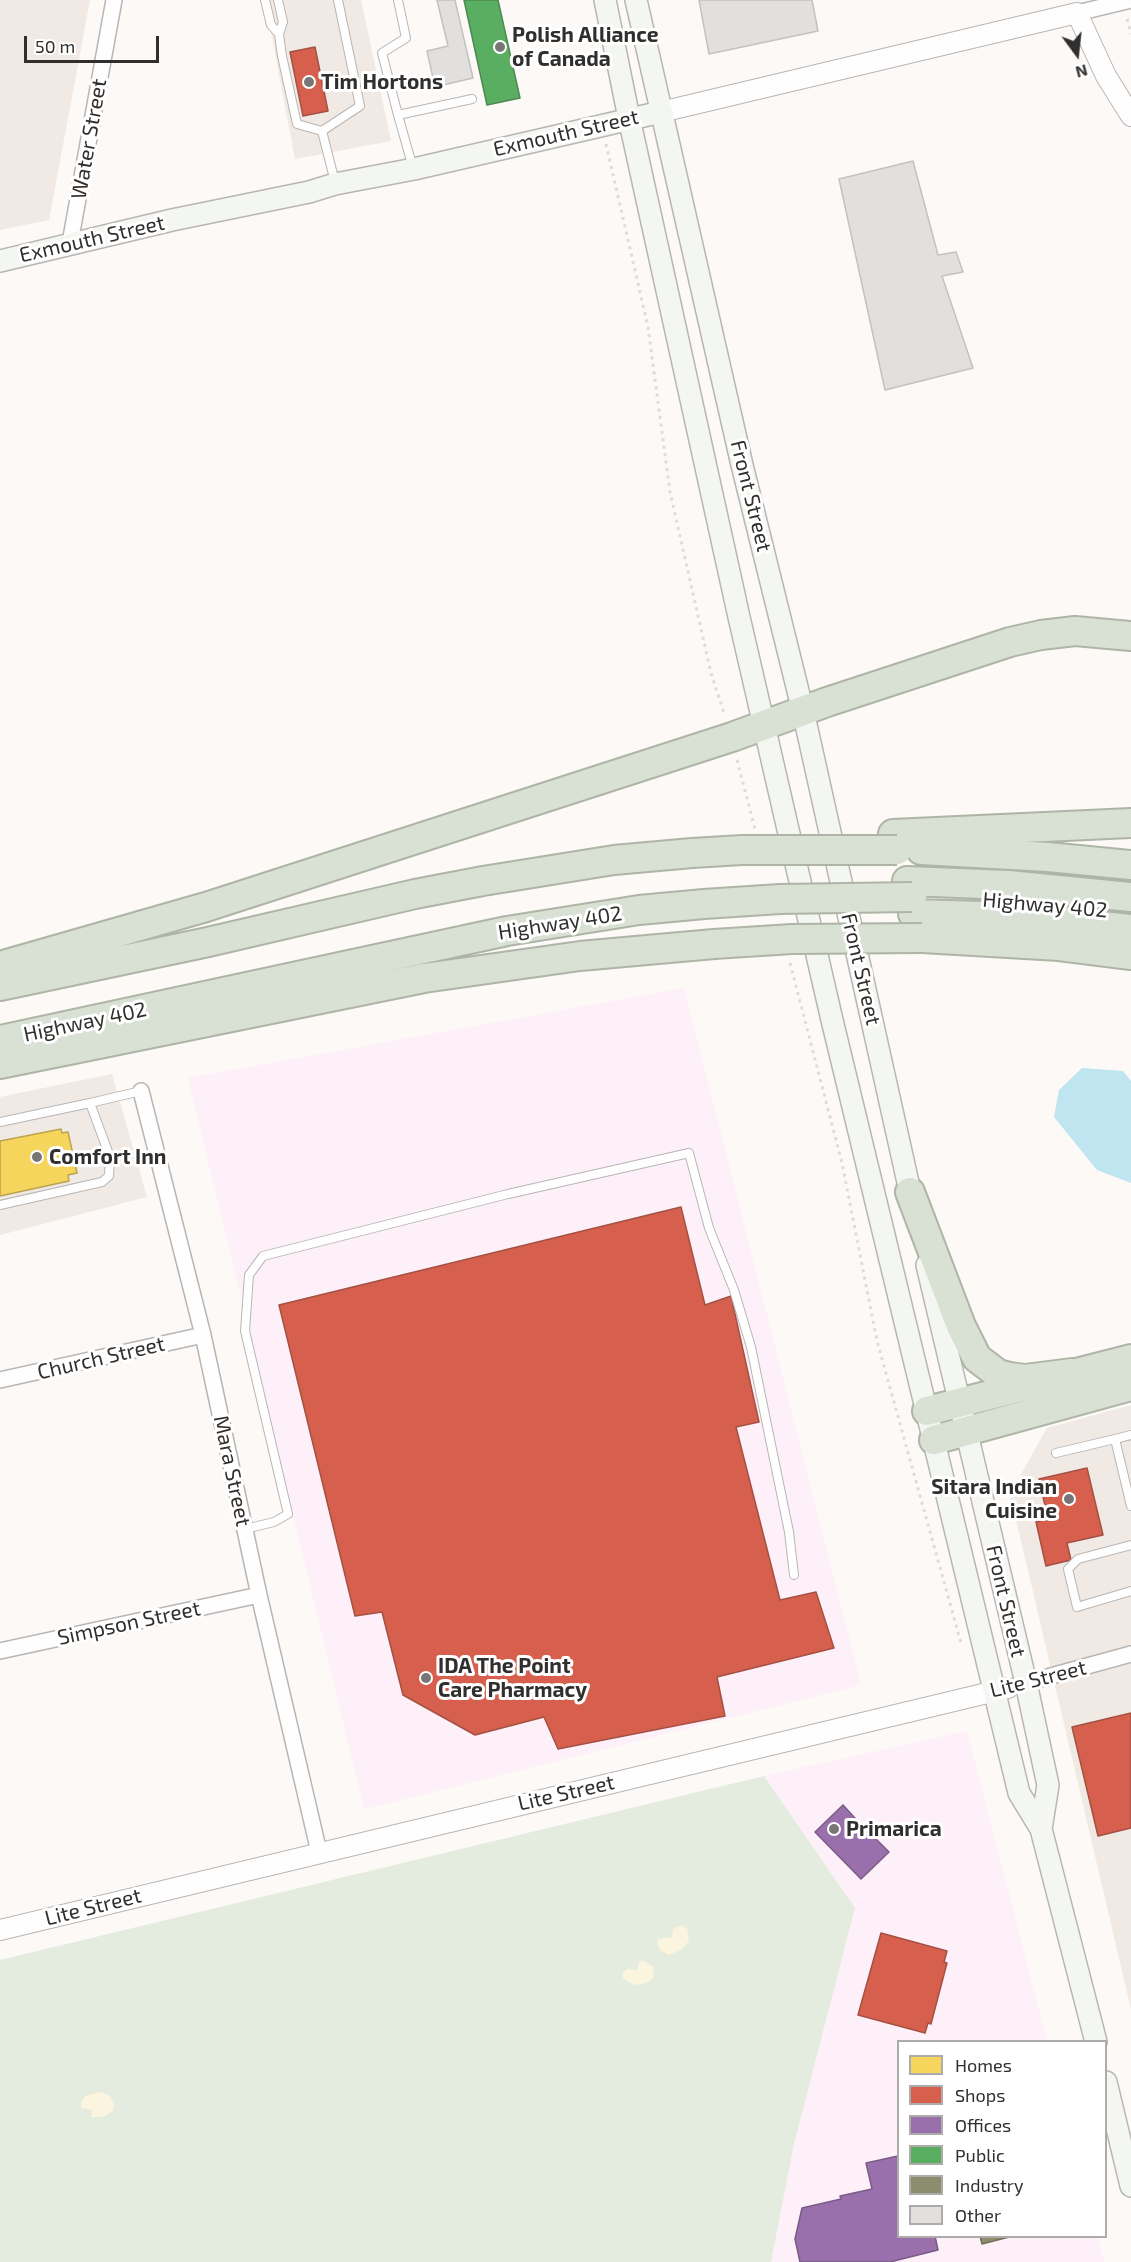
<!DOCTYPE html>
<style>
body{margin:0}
#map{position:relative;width:1131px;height:2262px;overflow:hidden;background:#fcf9f7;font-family:"Exo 2",sans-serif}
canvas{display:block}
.legend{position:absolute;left:897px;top:2040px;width:210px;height:198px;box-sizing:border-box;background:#fff;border:2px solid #adacab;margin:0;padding:8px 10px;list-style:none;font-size:18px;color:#312f2e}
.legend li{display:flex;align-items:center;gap:12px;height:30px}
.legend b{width:30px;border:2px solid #adacab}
.north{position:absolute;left:1047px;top:24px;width:60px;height:60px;-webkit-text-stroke:4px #fff;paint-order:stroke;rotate:165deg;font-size:16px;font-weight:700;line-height:24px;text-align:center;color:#312f2e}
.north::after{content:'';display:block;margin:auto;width:21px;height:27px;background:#312f2e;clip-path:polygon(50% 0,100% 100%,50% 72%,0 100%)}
.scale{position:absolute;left:24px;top:36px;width:135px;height:27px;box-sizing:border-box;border:3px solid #312f2e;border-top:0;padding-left:8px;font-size:18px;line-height:21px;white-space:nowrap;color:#312f2e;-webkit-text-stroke:4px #fff;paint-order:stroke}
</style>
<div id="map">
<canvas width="1131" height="2262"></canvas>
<ul class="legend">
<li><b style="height:16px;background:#f6d55c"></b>Homes</li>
<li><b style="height:16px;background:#d6604d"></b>Shops</li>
<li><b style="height:16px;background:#9970ab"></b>Offices</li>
<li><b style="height:16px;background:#5aae61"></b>Public</li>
<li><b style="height:16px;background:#8c8c6e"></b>Industry</li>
<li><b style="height:16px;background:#e2e0df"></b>Other</li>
</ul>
<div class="north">N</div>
<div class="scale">50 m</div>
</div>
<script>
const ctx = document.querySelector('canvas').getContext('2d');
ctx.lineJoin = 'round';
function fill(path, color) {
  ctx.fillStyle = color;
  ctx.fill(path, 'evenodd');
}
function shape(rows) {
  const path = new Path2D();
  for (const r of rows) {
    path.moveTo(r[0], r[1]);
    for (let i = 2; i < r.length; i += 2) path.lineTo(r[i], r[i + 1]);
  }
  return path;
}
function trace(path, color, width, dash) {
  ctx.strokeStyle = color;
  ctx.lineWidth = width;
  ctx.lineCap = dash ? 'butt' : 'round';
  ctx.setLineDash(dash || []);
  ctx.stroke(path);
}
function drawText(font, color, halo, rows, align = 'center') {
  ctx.font = font + ' "Exo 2",sans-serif';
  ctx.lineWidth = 6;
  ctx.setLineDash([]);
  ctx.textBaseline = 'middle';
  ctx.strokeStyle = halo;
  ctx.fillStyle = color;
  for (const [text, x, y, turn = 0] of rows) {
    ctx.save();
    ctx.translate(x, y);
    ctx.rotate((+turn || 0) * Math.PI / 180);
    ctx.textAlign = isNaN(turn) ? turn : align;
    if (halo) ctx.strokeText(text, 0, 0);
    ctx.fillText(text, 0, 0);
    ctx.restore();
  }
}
const built = shape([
 [0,0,90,0,49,220,0,230],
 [265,0,361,0,391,141,295,159],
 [112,1074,147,1197,0,1235,0,1097],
 [1131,1405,1131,2009,1010,1494,1047,1428]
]);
const industrial = shape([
 [684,988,861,1685,364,1809,188,1078],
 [967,1731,1047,2041,898,2042,898,2236,1098,2237,1104,2262,771,2262,794,2144,855,1908,764,1776]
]);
const green = shape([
 [764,1776,855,1908,794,2144,771,2262,0,2262,0,1960]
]);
const sand = shape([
 [682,1925,687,1928,689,1940,686,1945,681,1950,669,1955,661,1951,657,1944,658,1939,672,1937,673,1929],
 [642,1960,654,1967,653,1979,647,1983,635,1985,628,1982,623,1978,623,1973,627,1969,637,1970,639,1962],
 [102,2092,110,2096,114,2104,113,2111,103,2117,91,2117,92,2110,81,2108,81,2103,84,2097,91,2094]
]);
const water = shape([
 [1082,1068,1123,1071,1131,1081,1131,1183,1097,1170,1054,1117,1059,1090]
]);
const homes = shape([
 [61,1129,62,1133,68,1132,77,1173,68,1175,69,1181,0,1196,0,1141,61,1129]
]);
const shops = shape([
 [315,47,328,111,303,116,290,52,315,47],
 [681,1207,705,1305,731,1296,759,1422,736,1427,780,1600,816,1592,834,1648,717,1677,725,1716,558,1749,544,1717,475,1735,403,1695,382,1612,355,1616,279,1305,681,1207],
 [1087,1468,1103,1535,1067,1543,1071,1560,1046,1566,1036,1522,1048,1519,1039,1479,1087,1468],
 [1131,1713,1131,1828,1098,1836,1072,1727,1131,1713],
 [881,1933,947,1951,944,1962,947,1963,931,2024,928,2023,925,2033,858,2015,881,1933]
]);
const offices = shape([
 [843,1805,873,1838,874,1837,889,1852,861,1879,815,1832,843,1805],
 [898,2156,898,2236,935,2236,938,2250,890,2262,800,2262,795,2239,802,2208,841,2199,840,2196,872,2189,866,2163,898,2156]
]);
const public = shape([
 [464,0,498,0,520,98,487,105,464,0]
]);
const industry = shape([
 [980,2236,1013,2236,982,2244,980,2236]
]);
const building = shape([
 [437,0,455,0,473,78,435,87,427,51,448,46,437,0],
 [699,0,812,0,818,31,709,54,699,0],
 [913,161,938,255,956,252,963,272,942,276,973,368,885,390,839,179,913,161]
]);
const path = shape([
 [1127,19,1131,34],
 [606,144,648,327,670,492,711,673,725,716],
 [737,760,755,829],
 [790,963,842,1163,877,1341,961,1643]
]);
const service = shape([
 [265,0,271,25,279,34],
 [278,0,283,22,279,34,282,56,297,124,322,131],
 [398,115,382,53,406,38,398,0],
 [322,131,360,106,338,0],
 [322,131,335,182],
 [413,168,398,115,472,99],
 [90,1103,141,1091],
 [0,1122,90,1103,110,1157,109,1176,102,1182,0,1205],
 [1131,1435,1115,1439,1131,1506],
 [1056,1453,1115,1439],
 [245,1529,274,1522,288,1514,245,1331,249,1275,263,1256,508,1194,689,1153,709,1228,734,1290,751,1347,789,1532,794,1575],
 [1131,1545,1078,1559,1068,1569,1077,1607,1131,1591]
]);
const minor = shape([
 [1077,13,1131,0],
 [70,243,114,0],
 [141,1091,203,1335,259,1595,319,1852],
 [0,1380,203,1335],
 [0,1651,259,1595],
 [1018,1685,1131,1654]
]);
const tertiary = shape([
 [661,112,1077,13,1106,76,1131,116],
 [0,1930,1008,1688]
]);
const secondary = shape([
 [605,0,629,118,739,617,832,1020,1019,1793,1041,1829,1096,2042],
 [636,0,742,465,803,711,913,1205],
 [0,261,172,220,309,192,335,184,414,169,661,112],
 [927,1265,1026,1683,1048,1785,1041,1829],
 [1106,2082,1131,2186]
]);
const motorway = shape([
 [893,834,1131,823],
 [921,850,1048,857,1131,865],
 [907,881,1008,885,1131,897],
 [913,914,1019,917,1131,929],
 [922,938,1059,946,1131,955],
 [0,966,206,907,732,737,827,702,1010,642,1041,635,1075,631,1131,636],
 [0,986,208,942,415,894,483,881,614,860,692,853],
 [0,1040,507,931,639,910,704,904],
 [0,1064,424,978,580,956,714,944],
 [910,1192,961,1326,977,1358,998,1374,1010,1377,1025,1379,1072,1373],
 [927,1411,1131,1359],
 [934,1440,1131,1386]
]);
const motorwayBridge = shape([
 [692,853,742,850,897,850],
 [704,904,780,899,912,897],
 [714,944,792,939,922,938]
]);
const markers = [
 [500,47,6,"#787674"],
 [309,82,6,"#787674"],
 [37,1157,6,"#787674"],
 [1069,1499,6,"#787674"],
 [426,1678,6,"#787674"],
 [834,1829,6,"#787674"]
];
const poiNames = [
 ["Polish Alliance",512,35],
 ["of Canada",512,59],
 ["Tim Hortons",321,82],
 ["Comfort Inn",49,1157],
 ["Sitara Indian",1057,1487,"right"],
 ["Cuisine",1057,1511,"right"],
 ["IDA The Point",438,1666],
 ["Care Pharmacy",438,1690],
 ["Primarica",846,1829]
];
const streetNames = [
 ["Exmouth Street",566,133,-13],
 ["Water Street",89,139,-80],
 ["Exmouth Street",92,239,-13],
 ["Front Street",751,496,76],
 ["Highway 402",1045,905,5],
 ["Highway 402",560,923,-9],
 ["Front Street",861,969,77],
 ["Highway 402",85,1022,-12],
 ["Church Street",101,1358,-13],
 ["Mara Street",232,1471,78],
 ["Front Street",1006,1601,77],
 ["Simpson Street",129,1623,-12],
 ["Lite Street",1038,1679,-14],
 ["Lite Street",566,1793,-13],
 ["Lite Street",93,1907,-14]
];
fill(built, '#f0e9e4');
fill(industrial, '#fdf0f8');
fill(green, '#e3ecde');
fill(sand, '#fbf4de');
fill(water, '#bee5f0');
fill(homes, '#f6d55c');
trace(homes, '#bba34e', 1.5);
fill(shops, '#d6604d');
trace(shops, '#a45144', 1.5);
fill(offices, '#9970ab');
trace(offices, '#7a5c86', 1.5);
fill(public, '#5aae61');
trace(public, '#4e8852', 1.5);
fill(industry, '#8c8c6e');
trace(industry, '#71705b', 1.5);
fill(building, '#e2e0df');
trace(building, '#c4c1c1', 1.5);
trace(service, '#b8b6b5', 10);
trace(minor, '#b8b6b5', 18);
trace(tertiary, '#b8b6b5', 22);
trace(secondary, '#b8b6b5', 24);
trace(motorway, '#aeb5a7', 32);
trace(path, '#dddcdc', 3, [3, 4.5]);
trace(service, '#fffefe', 8);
trace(minor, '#fffefe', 15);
trace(tertiary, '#fffefe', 20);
trace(secondary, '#f4f6f1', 21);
trace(motorway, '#d9e0d4', 28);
trace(motorwayBridge, '#aeb5a7', 32, []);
trace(motorwayBridge, '#d9e0d4', 28);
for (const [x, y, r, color] of markers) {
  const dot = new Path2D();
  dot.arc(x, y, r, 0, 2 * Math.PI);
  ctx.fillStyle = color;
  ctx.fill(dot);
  trace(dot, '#fff', 2);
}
drawText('bold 21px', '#312f2e', '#fff', poiNames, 'left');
drawText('21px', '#312f2e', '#fff', streetNames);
</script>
